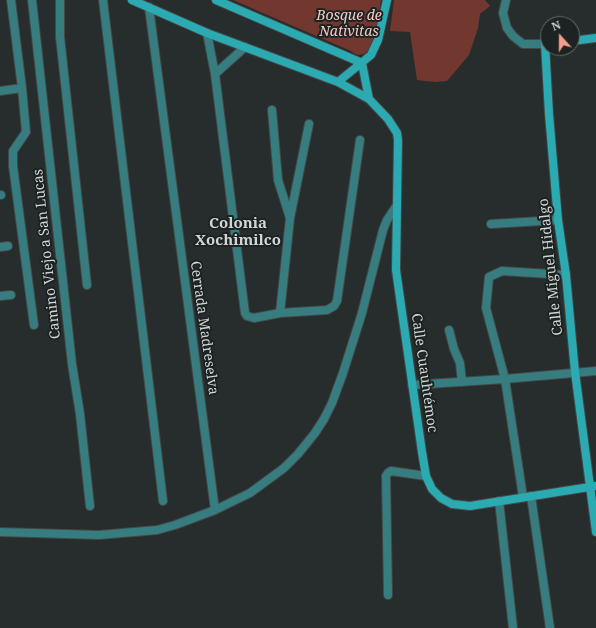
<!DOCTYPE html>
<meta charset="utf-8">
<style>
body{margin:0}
#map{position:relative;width:596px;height:628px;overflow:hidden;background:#272d2d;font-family:"Noto Serif",serif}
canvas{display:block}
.north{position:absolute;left:540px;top:16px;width:40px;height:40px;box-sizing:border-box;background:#1d2323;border:1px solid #656a6a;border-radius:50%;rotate:339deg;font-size:11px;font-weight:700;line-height:16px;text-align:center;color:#d1d5d5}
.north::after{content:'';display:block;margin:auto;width:14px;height:18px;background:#f59d8f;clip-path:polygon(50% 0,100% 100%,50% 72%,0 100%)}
</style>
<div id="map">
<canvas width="596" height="628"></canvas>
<div class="north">N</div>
</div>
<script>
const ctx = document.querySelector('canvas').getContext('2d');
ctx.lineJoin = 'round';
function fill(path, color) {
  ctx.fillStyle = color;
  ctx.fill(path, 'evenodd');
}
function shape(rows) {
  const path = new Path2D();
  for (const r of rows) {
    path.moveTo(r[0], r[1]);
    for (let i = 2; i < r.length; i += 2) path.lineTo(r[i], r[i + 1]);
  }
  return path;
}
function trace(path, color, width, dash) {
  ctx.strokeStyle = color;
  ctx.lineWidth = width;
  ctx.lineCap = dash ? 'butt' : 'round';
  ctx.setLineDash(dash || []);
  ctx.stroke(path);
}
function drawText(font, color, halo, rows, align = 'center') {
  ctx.font = font + ' "Noto Serif",serif';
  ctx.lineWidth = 4;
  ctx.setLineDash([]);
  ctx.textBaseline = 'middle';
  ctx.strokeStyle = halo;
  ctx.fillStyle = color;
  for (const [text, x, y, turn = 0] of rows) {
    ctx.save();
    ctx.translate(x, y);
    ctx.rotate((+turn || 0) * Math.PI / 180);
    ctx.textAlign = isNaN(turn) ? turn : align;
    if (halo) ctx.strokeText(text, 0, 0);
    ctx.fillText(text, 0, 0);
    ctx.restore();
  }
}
const green = shape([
 [233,0,381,0,376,30,370,49,364,54,358,55,353,53,351,51],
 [394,0,485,0,490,6,480,14,478,28,469,55,447,81,435,82,417,80,410,32,390,31]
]);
const street = shape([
 [11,0,22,88,26,132,13,151,13,166,34,325],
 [32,0,72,364,80,414,90,506],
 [60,0,60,37,87,285],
 [103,0,163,501],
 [506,0,503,13,507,28,513,36,523,44,545,44],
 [149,7,215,510],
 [207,33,215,74,245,313,247,316,254,318,280,313,327,310,334,306,337,301,360,140],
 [215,74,245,47],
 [0,91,22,88],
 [272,110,278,180,290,218,280,313],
 [0,195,1,195],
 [290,218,309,124],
 [491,224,558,220],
 [0,247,8,246],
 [0,296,11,295],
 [449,330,454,349,460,363,462,382],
 [412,385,505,379,596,371],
 [531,496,550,628],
 [523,497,505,379,486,308,489,277,502,271,566,275],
 [499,501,513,628],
 [0,532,99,535,157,530,175,525,215,510,250,493,284,468,298,454,315,433,324,419,332,403,343,373,362,313,383,230,387,220,397,205],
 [388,595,386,476,388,473,391,471,426,476]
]);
const secondary = shape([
 [132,0,207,33,338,82,371,55,378,40,387,0],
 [216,0,362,63],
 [572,41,596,38],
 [548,44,545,44,549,114,558,220,566,275,575,372,596,532],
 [362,63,369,99],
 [338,82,369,99,388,119,397,133,398,140,396,270,422,452,426,476,432,489,441,498,452,504,470,506,596,486]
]);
const parkNames = [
 ["Bosque de",349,16],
 ["Nativitas",349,32]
];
const streetNames = [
 ["Camino Viejo a San Lucas",47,254,-96],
 ["Calle Miguel Hidalgo",551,267,-96],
 ["Cerrada Madreselva",204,328,82],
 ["Calle Cuauhtémoc",424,373,82]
];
const neighbourhoodNames = [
 ["Colonia",238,224],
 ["Xochimilco",238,241]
];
fill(green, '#723830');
trace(street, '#424848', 10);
trace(secondary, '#424848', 10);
trace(street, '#377d80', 8);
trace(secondary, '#2baab1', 8);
drawText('italic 14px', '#f3c8c1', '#1d2323', parkNames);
drawText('14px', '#d1d5d5', '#1d2323', streetNames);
drawText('bold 15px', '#d1d5d5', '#1d2323', neighbourhoodNames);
</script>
